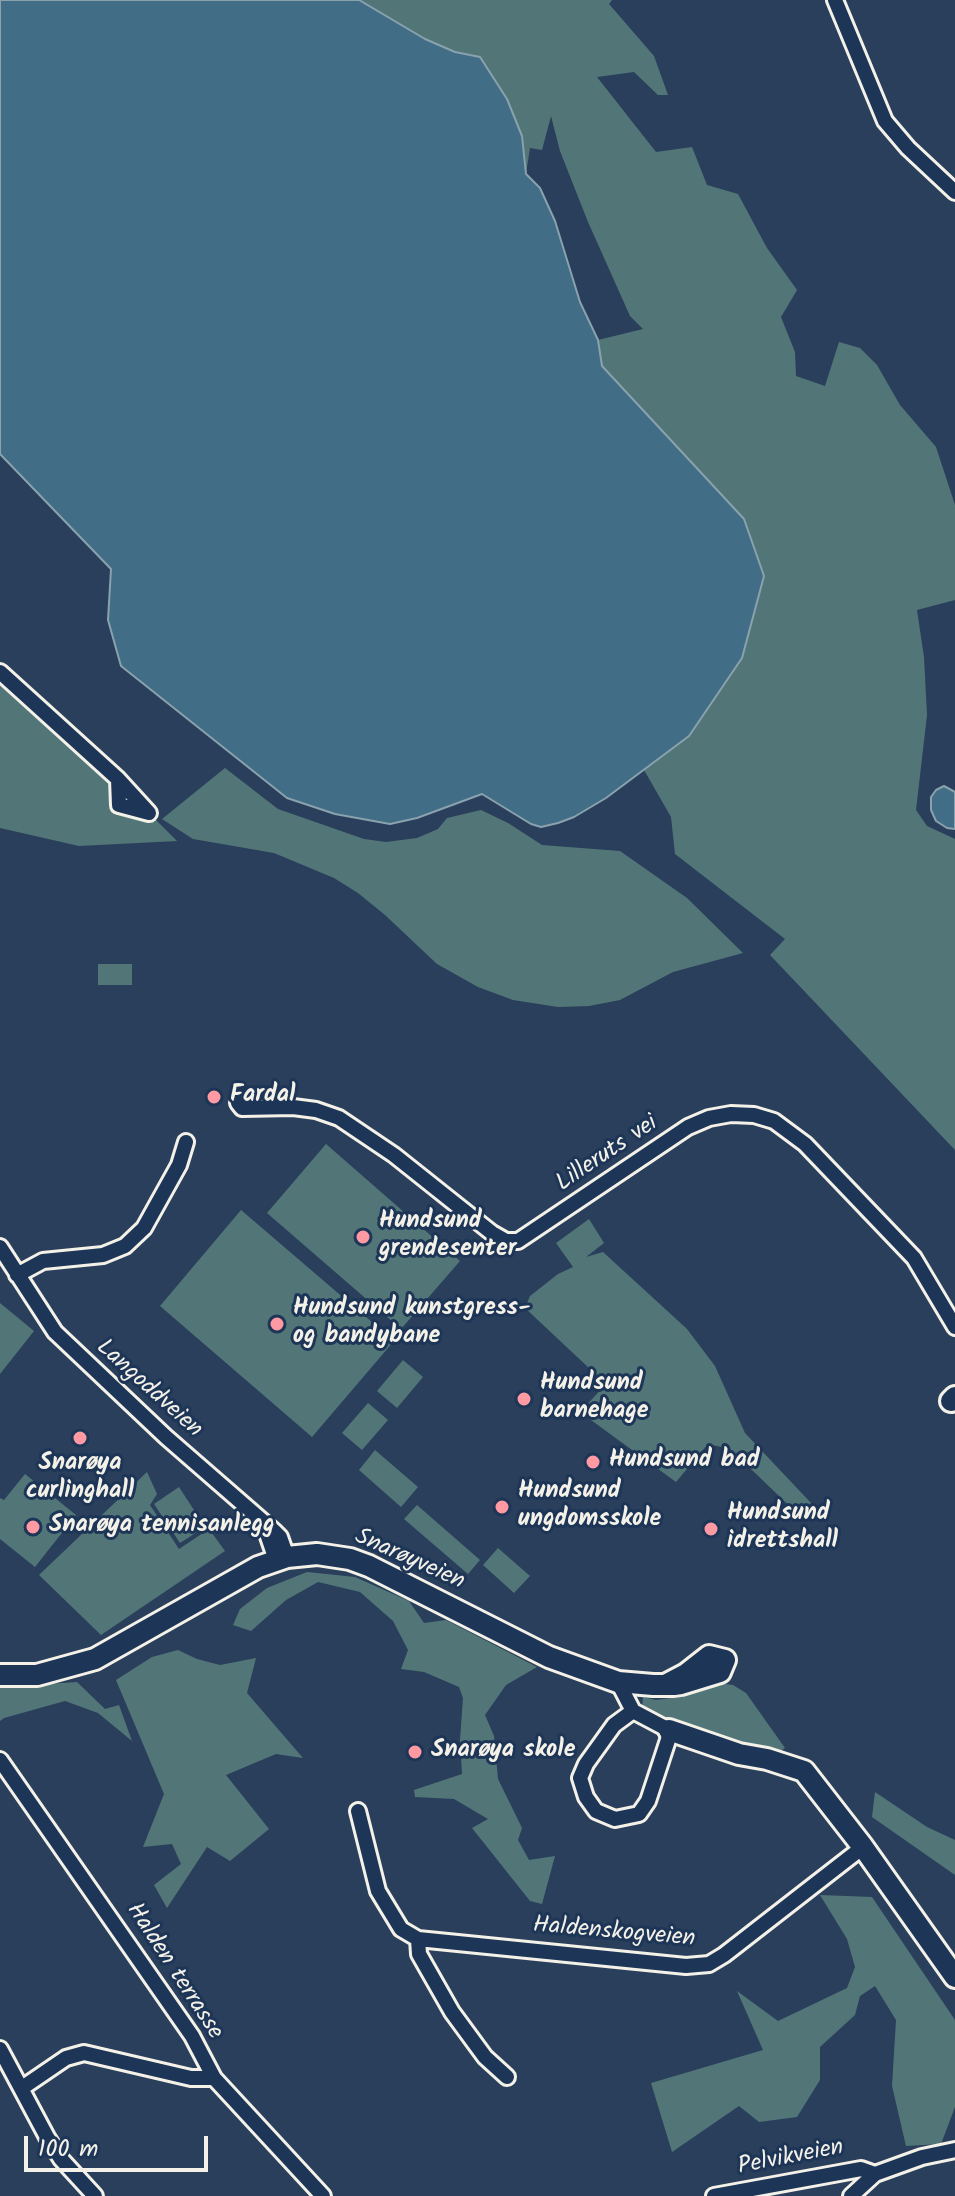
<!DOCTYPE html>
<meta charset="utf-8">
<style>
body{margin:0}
#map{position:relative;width:955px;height:2196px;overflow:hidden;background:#2a3f5b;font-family:Kalam,sans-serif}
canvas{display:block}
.scale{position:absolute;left:24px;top:2136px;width:184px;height:36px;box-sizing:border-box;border:4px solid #f4f1e8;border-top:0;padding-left:10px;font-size:24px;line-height:28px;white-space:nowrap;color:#f4f1e8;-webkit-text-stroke:6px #1d3557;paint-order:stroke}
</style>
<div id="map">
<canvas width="955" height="2196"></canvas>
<div class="scale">100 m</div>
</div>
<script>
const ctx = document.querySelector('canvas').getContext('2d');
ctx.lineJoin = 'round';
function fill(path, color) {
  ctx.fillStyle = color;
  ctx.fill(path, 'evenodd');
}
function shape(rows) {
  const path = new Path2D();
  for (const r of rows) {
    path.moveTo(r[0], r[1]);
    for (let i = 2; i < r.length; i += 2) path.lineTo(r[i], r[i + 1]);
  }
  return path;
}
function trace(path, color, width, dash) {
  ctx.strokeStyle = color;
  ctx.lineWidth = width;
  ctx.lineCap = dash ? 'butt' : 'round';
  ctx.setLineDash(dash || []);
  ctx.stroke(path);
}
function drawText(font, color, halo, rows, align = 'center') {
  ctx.font = font + ' Kalam,sans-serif';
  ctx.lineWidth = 6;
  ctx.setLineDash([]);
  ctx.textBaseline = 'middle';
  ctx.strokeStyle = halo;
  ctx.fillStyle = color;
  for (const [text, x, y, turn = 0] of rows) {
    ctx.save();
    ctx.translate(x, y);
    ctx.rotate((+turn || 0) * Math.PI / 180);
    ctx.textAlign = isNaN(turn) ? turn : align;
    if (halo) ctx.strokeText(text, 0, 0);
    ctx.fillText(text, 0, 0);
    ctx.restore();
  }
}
const green = shape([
 [359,0,612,0,609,4,654,56,668,95,658,95,634,72,597,77,656,152,692,147,707,185,738,194,767,248,797,290,781,317,795,352,796,376,825,386,839,342,860,348,877,365,900,405,936,447,955,505,955,600,917,610,924,657,927,715,916,810,927,826,955,839,955,1150,770,955,785,939,675,854,671,817,644,770,689,736,742,658,764,576,641,407,610,377,602,366,598,340,643,329,630,316,588,222,560,151,551,116,542,150,530,148,526,174,522,136,480,57,455,52,425,39],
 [0,672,118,779,119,805,149,813,177,841,79,846,0,828],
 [225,768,278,809,364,839,386,842,417,838,438,829,447,818,481,810,508,823,542,845,620,851,687,898,743,953,673,972,620,1000,589,1006,558,1007,513,1000,478,987,437,964,385,915,358,893,334,878,274,853,193,839,162,819],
 [98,964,132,964,132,985,98,985],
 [326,1144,460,1261,401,1329,267,1213],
 [241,1210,394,1341,312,1437,160,1306],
 [589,1219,604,1243,586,1257,603,1252,687,1329,715,1366,745,1433,811,1503,801,1517,730,1449,708,1444,676,1482,580,1412,606,1384,525,1308,530,1296,558,1274,573,1267,556,1243],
 [0,1303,34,1331,0,1374],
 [403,1360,423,1377,397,1408,377,1391],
 [368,1403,388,1420,362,1450,342,1433],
 [375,1450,418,1487,401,1507,359,1470],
 [147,1472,157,1494,150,1505,179,1549,209,1529,225,1551,101,1635,39,1575],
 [25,1474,76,1515,35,1567,0,1539,0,1498,4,1500],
 [179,1487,205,1527,180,1543,154,1504],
 [417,1505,480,1560,468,1574,404,1519],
 [498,1548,530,1576,514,1593,483,1565],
 [307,1572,355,1577,409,1601,424,1623,446,1620,537,1667,506,1685,485,1715,494,1736,498,1779,522,1828,518,1840,529,1860,555,1856,542,1904,530,1901,472,1828,488,1819,454,1799,415,1797,414,1790,462,1774,460,1740,463,1698,459,1687,424,1672,401,1669,408,1650,393,1621,360,1592,318,1582,286,1600,251,1631,233,1625,240,1609,267,1588],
 [178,1650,197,1659,220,1665,256,1658,247,1693,303,1758,276,1754,226,1775,269,1829,230,1861,207,1847,167,1908,154,1885,181,1864,172,1844,143,1847,164,1794,116,1680,152,1657],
 [77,1682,105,1709,119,1705,132,1741,98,1713,65,1701,4,1718,0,1721,0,1687],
 [718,1683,733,1685,746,1693,785,1748,776,1754,757,1749,672,1723,642,1709,643,1697,656,1700,677,1697],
 [875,1792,927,1827,955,1840,955,1875,872,1817],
 [820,1895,872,1897,955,2020,955,2107,941,2144,906,2146,892,2086,896,2020,875,1986,860,1996,855,2015,820,2047,820,2080,797,2117,759,2122,739,2106,672,2152,651,2083,763,2050,737,1991,778,2021,847,1988,855,1967,847,1939]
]);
const water = shape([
 [0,0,359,0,425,39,455,52,480,57,507,99,522,136,526,174,540,188,555,221,580,302,598,340,602,366,744,519,764,576,742,658,689,736,606,798,574,817,558,823,541,827,531,824,482,794,417,818,390,824,335,814,287,798,121,666,108,620,111,569,0,454,0,0],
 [944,786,955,792,955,829,947,828,936,821,931,810,931,797,936,790,944,786]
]);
const street = shape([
 [835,0,885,121,908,148,955,192],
 [0,672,118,779,149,813,119,805,118,779],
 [238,1103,242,1108,293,1107,316,1110,339,1118,394,1155,492,1233,506,1241,518,1241,688,1127,709,1118,731,1114,754,1115,774,1121,805,1144,914,1258,955,1327],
 [0,1247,55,1332,166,1437,274,1531,280,1537,287,1557],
 [17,1275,43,1261,103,1255,125,1246,144,1228,179,1165,186,1142],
 [264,1525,276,1560],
 [618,1682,633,1711,614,1725,586,1764,580,1778,586,1797,596,1811,615,1819,639,1814,648,1801,668,1740,669,1730,633,1711],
 [0,1760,192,2036,214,2078,323,2196],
 [358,1811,378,1891,401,1929,418,1939,686,1966,709,1964,724,1955,863,1847],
 [418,1939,419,1954,452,2012,485,2057,507,2077],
 [0,2049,47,2137,61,2159,95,2196],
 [22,2088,66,2058,84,2053,191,2078,214,2078],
 [714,2196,861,2169,875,2174],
 [851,2196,875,2174,922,2157,955,2150]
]);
const secondary = shape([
 [951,1401,955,1397],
 [0,1675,37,1675,95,1659,258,1567,287,1557,317,1554,350,1559,369,1566,549,1657,618,1682,653,1685,674,1685,681,1684,720,1672,725,1660,709,1656,686,1674,665,1685],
 [669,1730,739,1754,767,1759,804,1771,863,1847,955,1977]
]);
const markers = [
 [214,1097,8,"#ff9aa2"],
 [363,1237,8,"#ff9aa2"],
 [277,1324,8,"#ff9aa2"],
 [524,1399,8,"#ff9aa2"],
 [80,1438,8,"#ff9aa2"],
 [593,1462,8,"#ff9aa2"],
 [502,1507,8,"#ff9aa2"],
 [33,1527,8,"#ff9aa2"],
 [711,1529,8,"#ff9aa2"],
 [415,1752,8,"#ff9aa2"]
];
const poiNames = [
 ["Fardal",230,1097],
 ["Hundsund",379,1223],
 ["grendesenter",379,1251],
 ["Hundsund kunstgress-",293,1310],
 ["og bandybane",293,1338],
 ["Hundsund",540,1385],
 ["barnehage",540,1413],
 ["Hundsund bad",609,1462],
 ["Snarøya",80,1465,"center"],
 ["curlinghall",80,1493,"center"],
 ["Hundsund",518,1493],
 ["ungdomsskole",518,1521],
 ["Hundsund",727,1515],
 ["idrettshall",727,1543],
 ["Snarøya tennisanlegg",49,1527],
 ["Snarøya skole",431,1752]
];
const streetNames = [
 ["Lilleruts vei",608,1155,-34],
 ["Langoddveien",148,1390,42],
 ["Snarøyveien",409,1561,24],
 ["Haldenskogveien",614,1934,5],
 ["Halden terrasse",173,1972,57],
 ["Pelvikveien",791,2159,-11]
];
fill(green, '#527678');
fill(water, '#416d86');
trace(water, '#89a2ad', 2);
trace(street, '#f4f1e8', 20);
trace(secondary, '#f4f1e8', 26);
trace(street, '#1d3557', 14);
trace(secondary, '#1d3557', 20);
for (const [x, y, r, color] of markers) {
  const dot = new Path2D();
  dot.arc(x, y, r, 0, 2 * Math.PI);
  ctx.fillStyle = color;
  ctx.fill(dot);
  trace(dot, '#1d3557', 3);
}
drawText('bold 24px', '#f4f1e8', '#1d3557', poiNames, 'left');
drawText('24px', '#f4f1e8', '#1d3557', streetNames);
</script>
